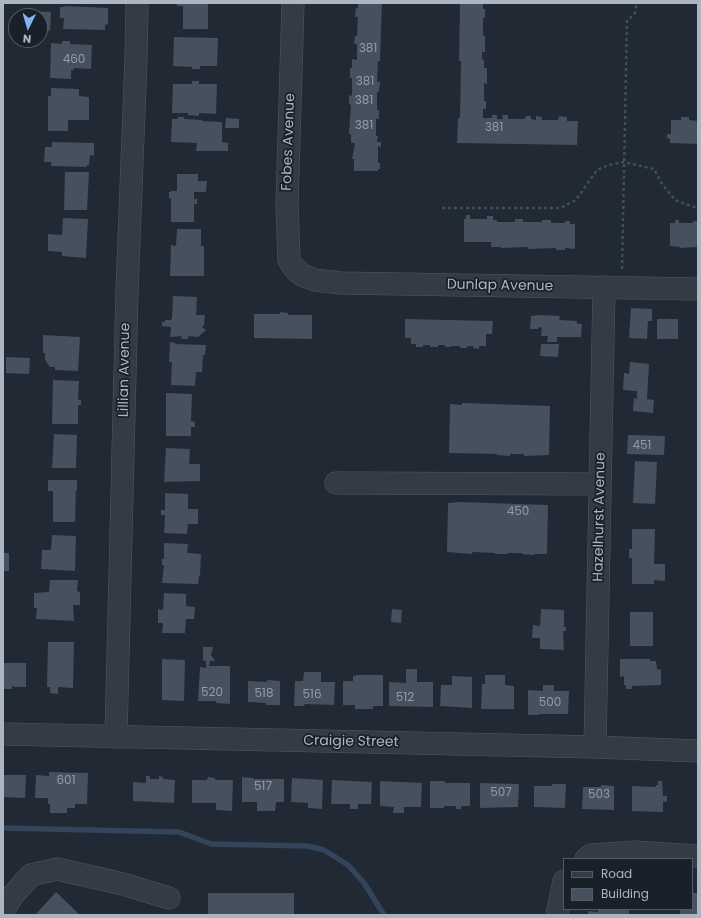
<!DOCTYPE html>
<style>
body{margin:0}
#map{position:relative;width:701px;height:918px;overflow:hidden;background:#202934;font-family:Poppins,sans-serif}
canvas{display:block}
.frame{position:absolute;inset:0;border:4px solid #acb6c2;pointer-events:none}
.legend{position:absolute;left:563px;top:858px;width:130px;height:52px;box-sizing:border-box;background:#182029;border:1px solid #535c66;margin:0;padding:5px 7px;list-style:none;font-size:12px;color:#acb6c2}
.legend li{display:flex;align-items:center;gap:8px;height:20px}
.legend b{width:20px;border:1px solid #535c66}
.north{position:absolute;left:8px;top:8px;width:40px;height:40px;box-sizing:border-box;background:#182029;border:1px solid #535c66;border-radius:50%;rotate:185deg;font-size:11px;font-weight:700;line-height:16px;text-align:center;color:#acb6c2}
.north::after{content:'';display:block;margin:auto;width:14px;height:18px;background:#81b1f3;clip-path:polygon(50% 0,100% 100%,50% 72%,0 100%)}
</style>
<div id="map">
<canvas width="701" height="918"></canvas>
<div class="frame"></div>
<ul class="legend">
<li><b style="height:5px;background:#333b45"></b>Road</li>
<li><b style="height:11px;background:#46505e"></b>Building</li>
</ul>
<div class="north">N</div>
</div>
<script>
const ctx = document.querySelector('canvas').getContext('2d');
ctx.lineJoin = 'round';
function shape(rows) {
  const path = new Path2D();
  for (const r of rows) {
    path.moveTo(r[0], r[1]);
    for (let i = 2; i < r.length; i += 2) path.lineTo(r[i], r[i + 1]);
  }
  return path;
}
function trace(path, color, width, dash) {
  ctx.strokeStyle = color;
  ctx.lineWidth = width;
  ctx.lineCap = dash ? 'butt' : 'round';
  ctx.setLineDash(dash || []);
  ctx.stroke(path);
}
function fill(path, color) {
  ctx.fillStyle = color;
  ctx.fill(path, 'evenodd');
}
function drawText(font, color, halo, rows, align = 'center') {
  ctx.font = font + ' Poppins,sans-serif';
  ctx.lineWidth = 3.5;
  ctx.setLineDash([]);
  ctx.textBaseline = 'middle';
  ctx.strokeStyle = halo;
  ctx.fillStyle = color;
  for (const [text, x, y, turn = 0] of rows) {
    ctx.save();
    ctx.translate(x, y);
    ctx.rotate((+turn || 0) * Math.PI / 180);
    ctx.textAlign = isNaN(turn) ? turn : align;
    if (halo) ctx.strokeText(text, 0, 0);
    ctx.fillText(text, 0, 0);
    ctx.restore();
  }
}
const stream = shape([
 [3,828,179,832,211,844,308,846,324,850,348,865,364,883,384,915]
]);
const building = shape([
 [177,3,208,3,208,29,183,29,183,6,177,6],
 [358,3,382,3,380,61,378,61,377,82,380,81,379,92,377,92,377,110,379,110,379,119,376,119,376,136,378,136,377,142,381,142,381,147,378,146,378,163,380,163,380,169,378,169,378,171,354,171,354,159,352,159,355,143,351,143,351,134,349,134,351,105,349,104,349,95,352,96,352,78,350,78,350,68,352,68,352,59,357,60,357,44,354,44,355,36,357,36,358,17,355,17,356,8,358,8],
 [460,3,483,3,483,9,485,9,485,18,483,18,483,35,485,36,485,52,482,52,482,60,484,59,484,68,487,68,487,84,484,83,484,101,486,101,486,109,483,109,483,118,492,118,492,115,497,115,497,119,503,119,502,115,508,115,508,119,525,119,526,116,531,116,531,119,536,120,536,116,542,117,542,120,558,120,559,116,567,117,567,121,578,121,577,145,457,143,458,118,460,118,461,61,459,61],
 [64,6,108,8,108,24,105,25,105,30,63,29,64,18,60,18,60,7,64,7],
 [32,11,51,12,50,31,40,30,40,16,32,16],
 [174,37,218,38,217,66,200,66,200,69,192,69,192,67,173,66],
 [62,41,70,41,70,44,92,45,91,69,74,68,74,70,71,70,71,79,50,78,51,43,62,44],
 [192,81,199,81,199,84,217,84,216,114,199,113,199,116,188,115,188,113,172,113,173,84,192,84],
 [51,88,79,89,79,96,89,97,89,120,68,120,68,131,48,131,48,96,51,96],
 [178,117,184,117,184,119,202,120,202,121,222,122,222,142,228,143,228,151,196,151,197,143,171,142,172,119,178,119],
 [681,117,689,117,689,120,698,121,698,144,670,143,670,139,667,138,667,134,671,134,671,120,681,120],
 [226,118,239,119,239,128,225,128],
 [52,142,94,143,94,156,90,155,89,165,87,165,87,167,51,166,51,162,44,162,45,147,52,147],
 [65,172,89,172,87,210,64,210],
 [177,174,198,174,198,181,207,181,206,192,194,192,194,199,197,199,197,204,194,204,194,222,171,222,171,199,169,198,169,192,171,192,171,191,177,191],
 [466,215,470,215,470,219,487,219,487,216,493,216,493,220,497,220,497,222,515,222,515,219,523,219,523,222,542,222,542,220,551,220,551,223,565,223,565,221,570,221,570,224,575,224,575,249,565,248,565,250,556,250,556,248,528,249,528,247,501,248,501,247,491,247,491,242,464,242,464,219,466,219],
 [63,218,88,219,86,258,62,256,62,252,48,251,48,234,62,235],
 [675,220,679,220,679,223,693,223,693,221,698,221,698,247,680,248,680,247,670,246,670,223,675,223],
 [177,229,201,229,201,246,204,246,204,276,170,276,171,245,176,246],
 [173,296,197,297,196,315,205,315,204,325,202,327,206,330,198,337,188,336,188,339,181,339,182,336,170,337,171,327,162,326,162,322,165,322,165,320,171,320,171,319,172,319],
 [631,308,652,309,652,321,648,321,647,339,629,338],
 [280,312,288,313,288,315,312,315,312,339,254,338,254,314,280,314],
 [539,315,560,316,559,320,577,321,577,324,582,324,581,337,557,337,557,342,547,342,548,336,541,336,542,328,538,327,538,329,530,329,531,316],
 [405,319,493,321,492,334,486,334,486,346,479,346,479,349,473,348,473,346,467,346,467,348,460,348,460,346,451,346,451,347,445,347,445,345,438,345,438,347,430,347,430,345,423,345,423,347,416,347,416,344,411,344,411,338,405,338],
 [657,319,678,319,678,339,657,339],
 [43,335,80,337,78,371,55,370,55,367,50,367,45,360,45,353,43,353],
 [170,342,175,343,175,344,206,345,205,355,203,355,202,372,196,372,195,386,171,385,172,362,169,362],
 [541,344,559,344,558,357,540,356],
 [6,357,30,358,29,374,6,373],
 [630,362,649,364,647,399,654,400,653,413,633,411,634,398,637,399,637,391,623,390,624,373,629,374],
 [53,380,79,381,78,400,81,400,81,405,78,405,78,424,52,424],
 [166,393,192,394,191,421,195,422,195,427,191,427,191,436,166,436],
 [462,403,550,406,549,455,524,456,524,454,510,454,510,456,497,455,497,454,449,453,450,404,462,405],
 [54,434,77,435,76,468,52,468],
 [628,435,665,436,664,455,627,454],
 [166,448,190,449,189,464,200,464,200,481,164,482],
 [635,461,657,462,655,504,633,503],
 [48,480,77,480,77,491,76,490,75,522,53,522,53,491,48,491],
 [165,493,188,494,188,509,198,509,198,524,188,524,187,534,164,533,165,515,161,515,161,510,165,510],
 [461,502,548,505,547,554,534,554,534,555,522,554,522,553,507,553,508,554,495,554,495,553,472,552,472,554,447,552,448,503],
 [632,529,655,529,654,564,665,564,665,581,654,580,654,584,632,584,632,558,629,558,629,549,632,549],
 [52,535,76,536,75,571,41,569,42,550,51,550],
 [164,543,188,544,187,553,201,554,200,576,199,576,198,584,162,583,164,565,162,565,162,559,164,559],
 [3,553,9,553,9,571,3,571],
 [50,580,78,580,77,591,80,592,80,605,73,605,74,621,36,619,37,608,34,608,34,593,49,592],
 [164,593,186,594,186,606,195,607,194,619,186,619,185,633,162,633,163,623,158,623,158,609,163,610],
 [392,609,402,610,401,623,391,622],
 [541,609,564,610,564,627,566,627,566,631,563,631,564,650,540,649,540,638,532,638,533,625,540,626],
 [630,612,653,612,653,646,630,646],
 [48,642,74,642,73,688,58,687,58,694,50,693,50,687,47,687],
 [203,647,213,647,211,655,215,661,210,661,209,666,230,666,230,704,216,703,216,701,198,701,200,667,206,668,206,661,203,661],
 [162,659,185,660,184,701,162,700],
 [620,659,650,659,650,661,656,661,657,669,661,670,661,685,632,686,632,689,626,689,626,685,624,685,624,676,620,677],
 [3,663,26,663,26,687,14,687,14,686,12,686,12,689,3,689],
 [406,669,417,669,417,682,433,682,433,707,389,706,389,682,406,683],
 [304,672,321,672,321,682,335,682,334,705,305,704,304,706,294,706,295,681,303,681],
 [356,675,383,675,383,706,373,706,373,709,355,709,355,705,343,705,343,681,353,681,353,676,356,676],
 [485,675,505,675,505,685,514,686,514,709,481,709,482,684,485,684],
 [452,676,472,677,472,708,440,706,441,685,452,685],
 [267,680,280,681,280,705,266,705,266,703,248,702,248,681,267,682],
 [543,685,554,685,554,691,569,691,568,714,538,714,539,715,528,715,528,690,543,691],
 [49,772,88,773,87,804,75,804,75,808,67,808,67,813,50,813,50,804,48,804,48,798,35,798,36,775,49,776],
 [3,775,26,775,25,798,3,797],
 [146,776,150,776,150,779,159,779,159,776,163,777,163,779,175,780,174,803,133,801,133,782,146,783],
 [208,777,215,778,215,780,233,780,232,811,216,810,216,803,192,803,192,780,207,780],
 [242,777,253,778,253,779,284,779,284,802,276,802,275,811,257,811,257,802,242,802],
 [292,778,323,780,322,809,308,808,308,803,291,802],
 [332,780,372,782,371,804,358,804,358,809,350,809,350,804,331,804],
 [380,781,422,783,421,807,404,807,404,813,393,813,394,807,380,806],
 [430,781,445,781,445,783,470,783,470,806,461,806,461,809,456,809,456,806,444,806,444,808,430,808],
 [658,781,662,781,663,796,667,796,667,802,663,801,663,812,632,811,632,786,656,787,656,785,658,785],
 [480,783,519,784,518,807,480,808],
 [552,784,566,784,565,808,534,807,534,786,552,786],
 [601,785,614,786,614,810,582,809,583,787,601,787],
 [56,892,80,915,35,915],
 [208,893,294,893,294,915,208,915],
 [692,893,698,893,698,915,680,915,680,909,692,909],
 [598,909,629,909,629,915,588,915,588,911,598,912]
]);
const path = shape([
 [442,208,560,208,576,200,597,170,609,165,624,162,654,169,662,184,675,200,694,207,698,207],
 [622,269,627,21,635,13,636,6,634,3]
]);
const minor = shape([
 [293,3,287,205,289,260,294,268,302,275,315,280,341,283,698,289],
 [336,483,600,484],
 [3,734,595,747,698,751],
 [116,737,127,291,136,59,137,3],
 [595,747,604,287],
 [586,859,591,855,635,852,698,856],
 [3,911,14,894,31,875,57,869,123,884,169,898],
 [557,915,564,881]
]);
const numberNames = [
 ["381",368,49],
 ["460",74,60],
 ["381",365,82],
 ["381",364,101],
 ["381",364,126],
 ["381",494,128],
 ["451",642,446],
 ["450",518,512],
 ["520",212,693],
 ["518",264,694],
 ["516",312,695],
 ["512",405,698],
 ["500",550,703],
 ["601",66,781],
 ["517",263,787],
 ["507",501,793],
 ["503",599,795]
];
const streetNames = [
 ["Fobes Avenue",289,142,-88],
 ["Dunlap Avenue",500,286,1],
 ["Lillian Avenue",125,370,-89],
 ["Hazelhurst Avenue",600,517,-89],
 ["Craigie Street",351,742,1]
];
trace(stream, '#33455b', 5.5);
fill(building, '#46505e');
trace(minor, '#505963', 23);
trace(path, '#3f5153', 2.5, [3, 3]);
trace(minor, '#333b45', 22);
drawText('12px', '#929ca9', null, numberNames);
drawText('14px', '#acb6c2', '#182029', streetNames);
</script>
